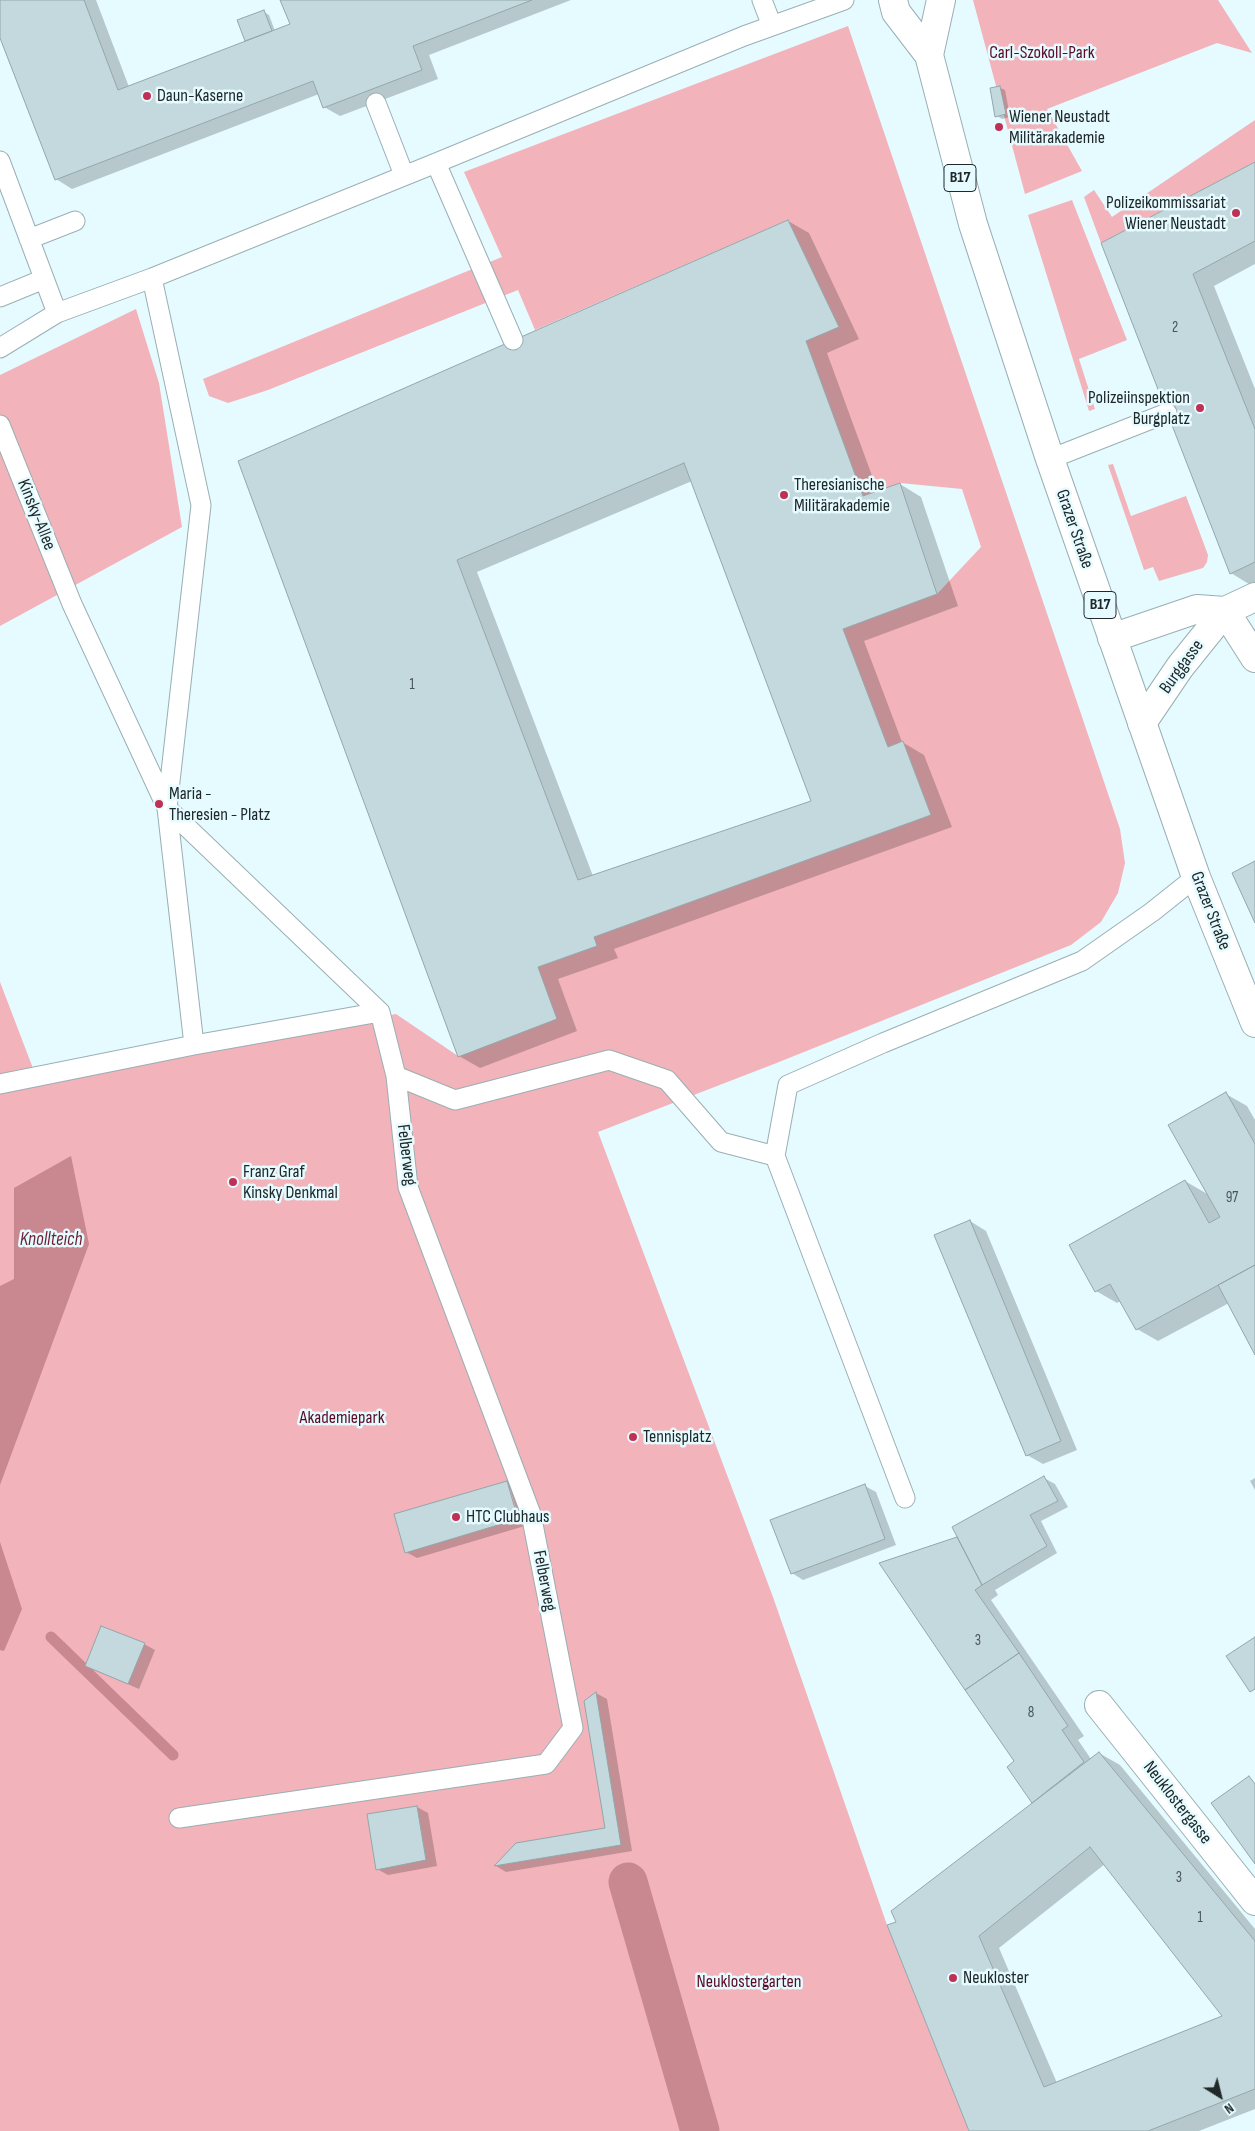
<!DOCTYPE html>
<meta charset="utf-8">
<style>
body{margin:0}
#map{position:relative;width:1255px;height:2131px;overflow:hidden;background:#e5fbff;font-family:"Sofia Sans Condensed",sans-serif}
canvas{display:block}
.north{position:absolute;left:1195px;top:2071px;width:50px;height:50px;-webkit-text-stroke:4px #e5fbff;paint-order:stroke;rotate:144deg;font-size:14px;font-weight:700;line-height:20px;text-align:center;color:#202829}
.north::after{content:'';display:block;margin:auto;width:18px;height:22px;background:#202829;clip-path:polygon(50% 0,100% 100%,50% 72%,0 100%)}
</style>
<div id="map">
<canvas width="1255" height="2131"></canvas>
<div class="north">N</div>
</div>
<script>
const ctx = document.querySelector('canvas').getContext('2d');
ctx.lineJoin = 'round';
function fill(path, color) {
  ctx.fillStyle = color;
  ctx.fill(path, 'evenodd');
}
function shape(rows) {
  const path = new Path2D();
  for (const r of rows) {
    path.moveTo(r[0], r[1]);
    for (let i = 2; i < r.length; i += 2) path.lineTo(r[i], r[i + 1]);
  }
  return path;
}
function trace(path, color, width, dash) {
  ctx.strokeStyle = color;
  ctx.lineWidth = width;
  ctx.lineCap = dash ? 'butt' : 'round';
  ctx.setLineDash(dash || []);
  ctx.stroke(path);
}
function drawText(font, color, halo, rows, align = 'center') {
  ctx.font = font + ' "Sofia Sans Condensed",sans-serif';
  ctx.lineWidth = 5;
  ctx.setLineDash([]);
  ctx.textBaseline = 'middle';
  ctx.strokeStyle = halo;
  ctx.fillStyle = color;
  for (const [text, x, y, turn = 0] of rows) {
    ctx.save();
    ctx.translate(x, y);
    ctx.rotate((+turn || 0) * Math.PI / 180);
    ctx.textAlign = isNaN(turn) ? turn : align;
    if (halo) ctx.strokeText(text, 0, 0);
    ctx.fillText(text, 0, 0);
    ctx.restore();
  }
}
const green = shape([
 [973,0,1218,0,1252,53,1217,43,1047,109,1082,171,1025,194],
 [848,26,1120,829,1125,863,1118,893,1101,922,1071,945,774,1064,598,1132,773,1597,887,1925,969,2131,0,2131,0,982,34,1071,51,1082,396,1014,458,1056,538,967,597,946,594,937,931,815,903,741,888,747,843,629,937,594,981,547,962,489,900,483,863,496,806,341,839,327,788,220,535,330,518,290,268,390,228,403,209,396,203,379,502,257,464,172],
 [1255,120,1255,162,1101,243,1084,197,1094,190,1112,217],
 [1072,200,1127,340,1079,359,1095,409,1089,411,1028,215],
 [136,309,159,383,182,527,0,626,0,375],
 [1113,464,1131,516,1186,496,1208,555,1207,562,1203,568,1159,581,1153,567,1144,570,1108,465]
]);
const water = shape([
 [71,1156,89,1244,0,1485,0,1286,14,1279,14,1188],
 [0,1542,22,1609,4,1651,0,1650]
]);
const shadow = shape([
 [0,0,96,0,129,87,247,42,238,21,264,12,269,15,275,31,291,25,282,0,571,0,429,55,438,79,340,116,324,107,319,94,72,189,56,179,0,34],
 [1000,88,1005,90,1010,117,1002,119,997,116],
 [1255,164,1255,264,1214,286,1255,389,1255,584,1252,586,1231,573,1103,243],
 [788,221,809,233,859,339,827,353,878,492,900,484,921,497,958,606,864,641,902,742,924,755,952,827,614,949,618,958,558,979,577,1031,480,1068,459,1056,239,462],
 [692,481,812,802,593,876,477,572],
 [1226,1094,1247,1106,1255,1120,1255,1353,1229,1303,1158,1341,1137,1329,1121,1301,1117,1303,1096,1291,1185,1181,1209,1195],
 [970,1221,986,1231,1077,1450,1043,1464,1027,1455],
 [1044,1478,1055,1484,1068,1507,1041,1521,1057,1553,995,1590,998,1595,991,1600,1084,1736,1078,1740,1091,1759,1099,1753,1120,1765,1255,1929,1255,2109,1199,2131,970,2131,898,1923,1034,1803,1016,1762,881,1564,959,1538],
 [1105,1864,1224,2017,1057,2083,999,1948],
 [1255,1478,1255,1490,1250,1481],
 [506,1482,517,1488,528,1525,417,1558,406,1552],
 [508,1489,510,1489,521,1524,518,1525],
 [865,1486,876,1492,896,1545,803,1580,792,1573],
 [144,1644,155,1650,139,1689,86,1666],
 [596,1693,607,1699,632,1851,506,1872,496,1866,516,1844,607,1829],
 [417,1807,428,1813,437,1866,388,1875,377,1869]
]);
const stream = shape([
 [51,1637,173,1755]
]);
const canal = shape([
 [628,1882,700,2131]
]);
const building = shape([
 [0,0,84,0,118,90,290,24,280,0,532,0,413,46,422,70,323,108,313,81,55,180,0,38,0,0],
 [264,10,272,31,245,41,237,20,264,10],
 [1000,86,1006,114,995,117,990,88,1000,86],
 [1255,162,1255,241,1193,274,1255,429,1255,562,1230,574,1101,243,1255,162],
 [788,220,839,327,806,341,863,496,900,483,937,594,843,629,888,747,903,741,931,815,594,937,597,946,538,967,557,1019,458,1057,238,461,788,220],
 [684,463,811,801,578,880,457,560,684,463],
 [1255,861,1255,923,1232,873,1255,861],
 [1226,1092,1255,1144,1255,1265,1136,1330,1110,1284,1095,1292,1069,1245,1185,1180,1209,1223,1220,1217,1168,1125,1226,1092],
 [970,1220,1061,1441,1026,1456,934,1235,970,1220],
 [1255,1265,1255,1355,1218,1285,1255,1265],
 [1044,1476,1058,1501,1030,1515,1047,1546,982,1585,952,1527,1044,1476],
 [507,1481,518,1519,405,1553,394,1514,507,1481],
 [865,1484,885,1539,791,1574,770,1520,865,1484],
 [957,1537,982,1585,975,1590,1019,1653,965,1690,879,1563,957,1537],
 [101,1626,145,1643,128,1684,85,1666,101,1626],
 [1255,1637,1255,1689,1250,1692,1226,1656,1255,1637],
 [1019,1653,1068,1726,1062,1730,1084,1762,1032,1803,1007,1767,1014,1761,965,1690,1019,1653],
 [596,1692,621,1845,494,1866,516,1843,605,1828,584,1701,596,1692],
 [1099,1752,1255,1941,1255,2089,1148,2131,969,2131,887,1925,896,1922,891,1911,1099,1752],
 [1090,1847,1222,2016,1044,2087,979,1936,1090,1847],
 [1249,1776,1255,1784,1255,1864,1211,1803,1249,1776],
 [417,1806,426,1860,376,1870,367,1814,417,1806]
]);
const service = shape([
 [762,0,772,26],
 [376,103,404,175],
 [0,161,57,313],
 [436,163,513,340],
 [29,239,75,221],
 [152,278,201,505,167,808,194,1045],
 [0,297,44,279],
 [0,348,57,313,152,278,436,163,744,36,844,0],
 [0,425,72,604,167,808,380,1012],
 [1050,459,1167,413],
 [396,1076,455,1100,609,1060,667,1080,721,1142,775,1156],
 [0,1084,194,1045,380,1012],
 [905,1498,775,1156,788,1085,883,1043,1082,961,1152,912,1196,877],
 [179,1818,546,1764,573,1728,531,1514,408,1187,396,1076,380,1012]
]);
const minor = shape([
 [1225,611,1255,658],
 [1112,638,1197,609,1225,611],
 [1142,723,1180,667,1225,611,1255,597],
 [1099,1705,1255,1901]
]);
const primary = shape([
 [893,0,896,12,929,55,973,224,1050,459,1196,877,1255,1023],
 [929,55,941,0]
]);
const markers = [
 [147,96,5,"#c03055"],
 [999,127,5,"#c03055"],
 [1236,213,5,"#c03055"],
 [1200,408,5,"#c03055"],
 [784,495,5,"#c03055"],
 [159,804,5,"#c03055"],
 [233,1182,5,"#c03055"],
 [633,1437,5,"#c03055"],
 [456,1517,5,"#c03055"],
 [953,1978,5,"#c03055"]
];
const numberNames = [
 ["2",1175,328],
 ["1",412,685],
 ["97",1232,1198],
 ["3",978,1641],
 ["8",1031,1713],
 ["3",1179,1878],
 ["1",1200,1918]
];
const shields = [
 [960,178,32],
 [1100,605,32]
];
const shieldNames = [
 ["B17",960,178],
 ["B17",1100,605]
];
const parkNames = [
 ["Carl-Szokoll-Park",1042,53],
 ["Akademiepark",342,1418],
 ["Neuklostergarten",749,1982]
];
const poiNames = [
 ["Daun-Kaserne",157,96],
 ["Wiener Neustadt",1009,117],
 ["Militärakademie",1009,138],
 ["Polizeikommissariat",1226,203,"right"],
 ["Wiener Neustadt",1226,224,"right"],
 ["Polizeiinspektion",1190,398,"right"],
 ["Burgplatz",1190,419,"right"],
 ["Theresianische",794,485],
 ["Militärakademie",794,506],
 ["Maria -",169,794],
 ["Theresien - Platz",169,815],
 ["Franz Graf",243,1172],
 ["Kinsky Denkmal",243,1193],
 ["Tennisplatz",643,1437],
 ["HTC Clubhaus",466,1517],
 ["Neukloster",963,1978]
];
const streetNames = [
 ["Kinsky-Allee",36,515,68],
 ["Grazer Straße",1074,529,71],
 ["Burggasse",1182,667,-54],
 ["Grazer Straße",1210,911,69],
 ["Felberweg",406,1155,83],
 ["Felberweg",544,1581,79],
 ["Neuklostergasse",1177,1803,52]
];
const waterNames = [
 ["Knollteich",51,1240]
];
fill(green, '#f2b3ba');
fill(water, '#c98790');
fill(shadow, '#0003');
trace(stream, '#c98790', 11);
trace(canal, '#c98790', 39);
fill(building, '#c4d9de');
trace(building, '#92a7aa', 1);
trace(service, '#9aafb3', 21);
trace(minor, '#9aafb3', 30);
trace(primary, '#9aafb3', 30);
trace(service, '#fff', 19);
trace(minor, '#fff', 28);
trace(primary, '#fff', 28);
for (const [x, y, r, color] of markers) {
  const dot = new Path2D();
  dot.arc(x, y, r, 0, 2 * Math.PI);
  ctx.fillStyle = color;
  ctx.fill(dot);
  trace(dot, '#e5fbff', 2);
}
drawText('15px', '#495456', null, numberNames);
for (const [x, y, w] of shields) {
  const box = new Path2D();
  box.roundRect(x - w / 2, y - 13.5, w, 27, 4);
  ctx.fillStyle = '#e5fbff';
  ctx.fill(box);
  trace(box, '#202829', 1);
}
drawText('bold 16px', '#202829', null, shieldNames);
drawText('18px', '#5c0b23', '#e5fbff', parkNames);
drawText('18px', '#202829', '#e5fbff', poiNames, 'left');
drawText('18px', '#202829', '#e5fbff', streetNames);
drawText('italic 19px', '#6f1f32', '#e5fbff', waterNames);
</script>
